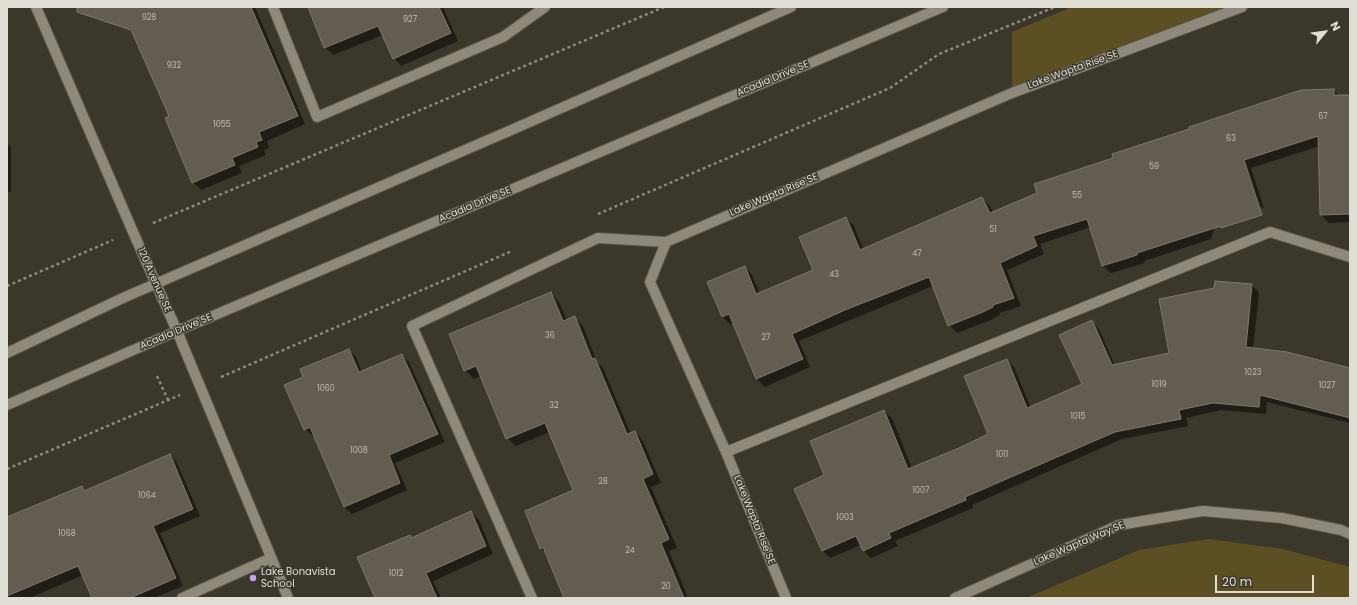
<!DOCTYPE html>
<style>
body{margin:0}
#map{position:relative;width:1357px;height:605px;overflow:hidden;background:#3b372a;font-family:Poppins,sans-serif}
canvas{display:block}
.frame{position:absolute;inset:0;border:8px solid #e0ddd5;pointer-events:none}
.north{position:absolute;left:1305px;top:12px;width:40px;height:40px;-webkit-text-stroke:3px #3b372a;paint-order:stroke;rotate:61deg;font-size:11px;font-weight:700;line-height:16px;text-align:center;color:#e0ddd5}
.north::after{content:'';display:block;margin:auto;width:14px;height:18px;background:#e0ddd5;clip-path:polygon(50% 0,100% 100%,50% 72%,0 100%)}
.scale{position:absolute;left:1215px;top:575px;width:99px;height:18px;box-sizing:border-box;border:2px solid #e0ddd5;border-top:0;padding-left:5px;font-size:12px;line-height:14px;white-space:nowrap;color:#e0ddd5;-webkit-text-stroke:3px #3b372a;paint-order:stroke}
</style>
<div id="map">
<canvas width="1357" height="605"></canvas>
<div class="frame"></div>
<div class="north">N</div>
<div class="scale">20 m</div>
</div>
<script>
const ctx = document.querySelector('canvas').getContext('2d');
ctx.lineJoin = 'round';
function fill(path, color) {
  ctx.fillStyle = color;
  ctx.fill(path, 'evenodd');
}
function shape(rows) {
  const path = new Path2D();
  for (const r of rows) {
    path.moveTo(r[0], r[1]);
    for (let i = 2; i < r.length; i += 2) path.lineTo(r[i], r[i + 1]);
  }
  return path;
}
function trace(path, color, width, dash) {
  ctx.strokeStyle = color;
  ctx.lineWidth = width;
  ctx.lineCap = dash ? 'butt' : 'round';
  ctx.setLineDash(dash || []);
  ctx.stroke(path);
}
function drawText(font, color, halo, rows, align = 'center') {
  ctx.font = font + ' Poppins,sans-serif';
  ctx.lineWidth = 3;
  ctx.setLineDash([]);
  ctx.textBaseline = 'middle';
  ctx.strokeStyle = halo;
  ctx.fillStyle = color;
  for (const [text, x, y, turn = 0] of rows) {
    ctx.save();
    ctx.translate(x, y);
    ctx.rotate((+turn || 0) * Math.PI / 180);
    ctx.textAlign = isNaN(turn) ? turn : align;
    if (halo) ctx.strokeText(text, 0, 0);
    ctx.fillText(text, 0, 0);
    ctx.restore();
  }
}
const green = shape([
 [1072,7,1242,7,1012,93,1012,32],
 [1208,539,1283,549,1350,567,1350,598,1026,598,1139,550]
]);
const shadow = shape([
 [120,7,255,7,305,124,267,141,269,148,264,150,266,155,239,166,242,173,201,190,193,182,170,117,133,33,129,29],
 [309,7,443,7,458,41,401,66,394,58,383,35,333,55,325,47],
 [1334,90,1339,96,1350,96,1350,222,1329,223,1321,215,1320,146,1251,168,1264,208,1224,197,1211,239,1144,261,1145,263,1111,273,1103,266,1091,227,1040,244,1044,254,1007,270,1021,306,1000,313,1000,315,991,320,957,333,949,325,933,286,799,341,810,367,765,387,757,379,734,323,730,324,722,317,745,267,752,275,760,294,814,271,846,218,854,226,863,249,982,198,990,206,993,213],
 [7,143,11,147,11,192,7,192],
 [1216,282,1252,285,1259,293,1253,349,1348,368,1350,362,1350,423,1267,402,1266,414,1221,410,1186,418,1188,426,1122,439,972,505,973,508,895,541,898,546,871,558,863,550,861,545,830,558,822,550,884,411,892,418,912,469,959,449,990,434,1006,360,1014,367,1031,408,1083,385,1092,322,1099,329,1115,366,1170,354,1215,289],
 [551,293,559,302,567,321,574,317,583,326,597,362,603,368,631,434,635,432,643,441,661,483,651,487,677,548,669,551,688,598,565,598,547,554,541,548,575,491,550,432,516,446,507,438,481,376,474,379,465,370],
 [349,350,356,357,362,372,402,355,409,362,445,442,395,463,407,490,352,514,344,507,314,436,313,436,305,429,305,377],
 [170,455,177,463,200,516,160,533,183,586,154,598,93,598,83,575,30,598,7,598,7,534,81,487,86,491],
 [471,512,479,520,493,554,433,581,441,598,376,598,409,536,412,538]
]);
const building = shape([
 [77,7,251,7,298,116,259,132,262,140,256,142,258,147,232,158,235,165,192,183,165,118,169,116,131,30,77,12,77,7],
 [308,7,439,7,451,33,393,59,378,26,324,48,308,7],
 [1334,89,1334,95,1350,95,1350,214,1320,215,1318,136,1244,160,1262,215,1221,228,1221,226,1137,253,1137,255,1102,266,1087,219,1033,236,1037,246,1000,263,1014,298,993,305,993,307,983,312,948,326,929,277,845,310,792,334,803,359,756,379,729,314,722,317,707,282,745,266,756,294,813,270,799,237,846,217,860,250,982,197,990,213,1037,193,1034,184,1113,158,1112,154,1189,129,1189,127,1301,90,1334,89],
 [1215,281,1252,284,1246,347,1287,352,1350,368,1350,418,1260,395,1259,407,1213,403,1179,410,1181,419,1115,432,965,497,966,500,889,533,891,538,863,551,856,536,822,551,794,489,824,475,810,441,884,410,908,469,959,448,988,434,964,376,1007,359,1027,408,1082,384,1059,335,1092,320,1112,365,1169,353,1159,299,1214,288,1215,281],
 [551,292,563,321,575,316,592,359,595,358,627,434,635,431,653,474,643,479,669,539,661,543,684,598,564,598,543,547,540,549,525,511,573,490,545,423,506,439,476,366,464,371,449,334,551,292],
 [349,349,359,372,402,354,438,434,389,455,400,483,344,507,310,427,304,430,284,385,303,377,300,369,349,349],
 [170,454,193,509,153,526,176,578,130,598,92,598,78,566,7,596,7,517,82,486,84,491,170,454],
 [471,511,486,546,426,573,437,598,375,598,357,557,410,535,411,538,471,511]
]);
const path = shape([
 [598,214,890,88,939,54,1055,7],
 [153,223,664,7],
 [7,286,113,240],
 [157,376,168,400],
 [221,377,512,251],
 [7,469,180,395]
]);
const service = shape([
 [273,7,317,117,503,37,545,7],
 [726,452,1270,232,1350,257],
 [182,598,271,558],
 [532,598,412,326,598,238,666,242]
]);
const minor = shape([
 [36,7,133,232,177,331,288,598],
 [786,598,726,452,650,282,666,242,1012,93,1242,7],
 [955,598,1119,525,1203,511,1282,518,1341,530,1350,534]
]);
const tertiary = shape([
 [7,353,125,297,509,131,791,7],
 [7,405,177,331,943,7]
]);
const markers = [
 [253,578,4,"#c3a7f2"]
];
const numberNames = [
 ["928",149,18],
 ["927",410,20],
 ["932",174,66],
 ["67",1323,117],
 ["1055",222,125],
 ["63",1231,139],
 ["59",1154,167],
 ["55",1077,196],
 ["51",993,230],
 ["47",917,254],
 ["43",834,275],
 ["36",550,336],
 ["27",766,338],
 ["1023",1253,373],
 ["1019",1159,385],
 ["1027",1327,386],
 ["1060",326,389],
 ["32",554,406],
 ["1015",1078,417],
 ["1008",359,451],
 ["1011",1002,455],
 ["28",603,482],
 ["1007",921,491],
 ["1064",147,496],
 ["1003",845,518],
 ["1068",67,534],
 ["24",630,551],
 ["1012",396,574],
 ["20",666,587]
];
const streetNames = [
 ["Lake Wapta Rise SE",1073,70,-20],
 ["Acadia Drive SE",773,79,-23],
 ["Lake Wapta Rise SE",774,195,-23],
 ["Acadia Drive SE",475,205,-23],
 ["120 Avenue SE",154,280,66],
 ["Acadia Drive SE",176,332,-23],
 ["Lake Wapta Rise SE",754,520,68],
 ["Lake Wapta Way SE",1079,544,-23]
];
const poiNames = [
 ["Lake Bonavista",261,572],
 ["School",261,584]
];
fill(green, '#5d4f24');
fill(shadow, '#0007');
fill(building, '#625d50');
trace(building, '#7d786a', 1);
trace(service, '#575349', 12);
trace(minor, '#575349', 12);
trace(tertiary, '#575349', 12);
trace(path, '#8e8a80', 2.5, [3, 3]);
trace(service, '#8e897a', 10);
trace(minor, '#8e897a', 10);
trace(tertiary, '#8e897a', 10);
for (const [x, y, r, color] of markers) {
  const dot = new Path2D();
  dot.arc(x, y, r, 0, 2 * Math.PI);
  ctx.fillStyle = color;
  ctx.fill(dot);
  trace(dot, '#3b372a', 1.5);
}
drawText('8px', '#c0bdb4', null, numberNames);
drawText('10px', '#e0ddd5', '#3b372a', streetNames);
drawText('10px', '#e0ddd5', '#3b372a', poiNames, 'left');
</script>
